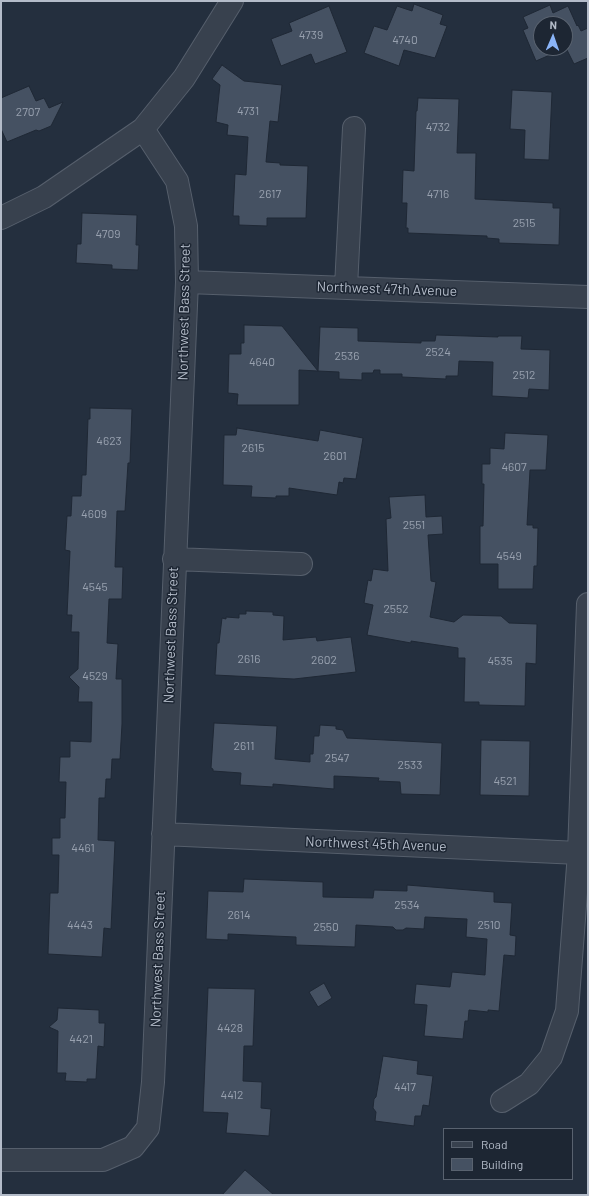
<!DOCTYPE html>
<style>
body{margin:0}
#map{position:relative;width:589px;height:1196px;overflow:hidden;background:#242f3e;font-family:Barlow,sans-serif}
canvas{display:block}
.frame{position:absolute;inset:0;border:2px solid #b4bcc9;pointer-events:none}
.legend{position:absolute;left:443px;top:1128px;width:130px;height:52px;box-sizing:border-box;background:#1d2633;border:1px solid #59626f;margin:0;padding:5px 7px;list-style:none;font-size:12px;color:#b4bcc9}
.legend li{display:flex;align-items:center;gap:8px;height:20px}
.legend b{width:20px;border:1px solid #59626f}
.north{position:absolute;left:533px;top:16px;width:40px;height:40px;box-sizing:border-box;background:#1d2633;border:1px solid #59626f;border-radius:50%;rotate:2deg;font-size:11px;font-weight:700;line-height:16px;text-align:center;color:#b4bcc9}
.north::after{content:'';display:block;margin:auto;width:14px;height:18px;background:#8ab4f8;clip-path:polygon(50% 0,100% 100%,50% 72%,0 100%)}
</style>
<div id="map">
<canvas width="589" height="1196"></canvas>
<div class="frame"></div>
<ul class="legend">
<li><b style="height:5px;background:#38414e"></b>Road</li>
<li><b style="height:11px;background:#455162"></b>Building</li>
</ul>
<div class="north">N</div>
</div>
<script>
const ctx = document.querySelector('canvas').getContext('2d');
ctx.lineJoin = 'round';
function fill(path, color) {
  ctx.fillStyle = color;
  ctx.fill(path, 'evenodd');
}
function shape(rows) {
  const path = new Path2D();
  for (const r of rows) {
    path.moveTo(r[0], r[1]);
    for (let i = 2; i < r.length; i += 2) path.lineTo(r[i], r[i + 1]);
  }
  return path;
}
function trace(path, color, width, dash) {
  ctx.strokeStyle = color;
  ctx.lineWidth = width;
  ctx.lineCap = dash ? 'butt' : 'round';
  ctx.setLineDash(dash || []);
  ctx.stroke(path);
}
function drawText(font, color, halo, rows, align = 'center') {
  ctx.font = font + ' Barlow,sans-serif';
  ctx.lineWidth = 3;
  ctx.setLineDash([]);
  ctx.textBaseline = 'middle';
  ctx.strokeStyle = halo;
  ctx.fillStyle = color;
  for (const [text, x, y, turn = 0] of rows) {
    ctx.save();
    ctx.translate(x, y);
    ctx.rotate((+turn || 0) * Math.PI / 180);
    ctx.textAlign = isNaN(turn) ? turn : align;
    if (halo) ctx.strokeText(text, 0, 0);
    ctx.fillText(text, 0, 0);
    ctx.restore();
  }
}
const building = shape([
 [414,4,443,15,440,24,447,26,435,58,404,50,399,66,364,53,374,26,387,30,397,6,412,11,414,4],
 [550,5,553,13,568,6,577,26,578,25,581,31,588,28,588,58,574,64,566,48,536,61,523,30,528,28,523,17,550,5],
 [541,24,565,24,565,48,541,48,541,24],
 [329,6,347,52,315,64,311,54,281,66,271,39,292,31,289,23,329,6],
 [222,65,244,81,282,85,278,122,270,121,266,162,280,163,280,165,308,166,306,218,267,218,267,226,239,225,239,216,233,216,235,174,246,175,248,137,227,135,228,125,216,122,220,85,212,79,222,65],
 [29,86,36,101,44,98,49,108,63,102,51,126,39,131,36,130,7,142,1,129,1,98,29,86],
 [512,90,552,92,549,160,524,159,525,130,510,129,512,90],
 [418,98,459,99,457,153,476,153,475,199,553,203,553,208,560,208,559,245,499,243,499,239,487,238,487,236,408,233,408,228,406,228,407,203,402,203,403,170,414,171,416,111,417,111,418,98],
 [82,213,137,215,136,245,139,245,138,270,112,269,112,265,76,263,77,244,81,244,82,213],
 [244,325,282,326,318,371,299,370,299,405,237,405,238,394,228,393,229,354,241,354,241,343,244,343,244,325],
 [320,327,358,328,358,341,421,343,421,341,435,341,436,335,498,337,498,336,522,336,521,349,550,350,549,390,529,389,528,398,492,396,493,362,459,361,458,376,446,376,446,379,402,377,402,374,380,374,380,370,374,370,373,373,362,373,362,380,339,379,339,372,318,371,320,327],
 [90,408,132,409,130,463,128,463,125,511,117,511,115,567,123,567,122,599,109,599,107,643,118,644,116,679,122,679,122,724,120,759,112,759,111,779,106,779,105,798,99,798,98,840,115,841,111,929,104,928,102,957,48,954,50,893,58,893,59,855,52,855,52,838,60,838,60,818,65,818,66,782,59,782,60,757,70,757,70,741,91,742,92,702,78,702,79,687,69,677,78,669,79,632,71,632,72,615,67,615,70,551,65,550,67,516,71,516,72,496,81,496,82,475,86,475,88,419,90,419,90,408],
 [237,428,318,441,320,430,363,438,356,479,344,478,343,483,339,482,337,495,289,488,289,496,276,496,276,498,251,497,252,486,223,485,224,435,236,435,237,428],
 [505,433,548,435,546,470,530,470,527,525,533,525,533,528,538,528,537,566,534,566,533,589,498,589,498,564,480,564,480,526,483,526,484,484,482,484,482,464,490,464,490,448,504,449,505,433],
 [425,495,426,517,442,516,443,534,428,535,431,581,436,582,430,617,454,622,463,615,501,616,509,623,537,624,536,664,526,663,525,706,479,705,479,702,464,702,465,658,458,658,458,648,411,641,411,643,367,635,373,605,364,603,368,580,371,581,373,569,388,571,386,519,391,518,389,497,425,495],
 [246,611,273,612,273,615,284,616,283,640,316,637,317,641,351,637,356,672,294,679,215,675,217,643,219,643,222,618,226,619,226,617,239,618,239,614,246,614,246,611],
 [214,723,277,726,275,759,310,762,310,754,313,754,314,736,319,736,320,725,336,726,336,729,343,730,347,738,442,743,440,795,401,794,400,782,378,781,379,778,334,776,334,789,273,784,273,787,240,785,241,773,213,771,213,769,211,768,214,723],
 [481,740,530,741,529,796,480,795,481,740],
 [244,879,323,882,323,897,373,898,374,890,407,891,407,885,494,892,494,902,512,903,510,935,516,936,515,956,504,955,499,1011,488,1010,488,1012,469,1010,468,1021,465,1021,463,1039,424,1036,427,1005,414,1004,416,984,450,987,452,972,485,975,487,939,466,937,467,919,425,917,424,929,406,928,403,930,396,930,393,927,356,925,355,947,296,945,296,937,228,934,228,940,206,939,208,891,243,892,244,879],
 [324,983,332,998,318,1007,309,992,324,983],
 [208,988,255,989,253,1046,244,1046,243,1081,262,1082,261,1108,271,1109,269,1136,226,1133,228,1113,203,1112,208,988],
 [58,1008,99,1010,99,1023,105,1023,104,1047,98,1046,96,1079,87,1079,87,1082,65,1081,66,1073,57,1073,58,1031,49,1027,57,1020,58,1008],
 [383,1056,418,1061,417,1074,433,1076,429,1106,423,1105,421,1116,415,1116,414,1126,375,1121,376,1112,373,1108,374,1099,376,1097,383,1056],
 [245,1170,274,1195,222,1195,245,1170]
]);
const street = shape([
 [1,218,44,197,143,129,184,78,232,1],
 [187,282,588,297],
 [346,287,354,128],
 [174,559,301,564],
 [163,834,579,853,588,852],
 [502,1101,529,1084,551,1057,567,1011,579,853,588,604],
 [1,1160,103,1160,133,1147,148,1128,153,1082,187,282,186,226,177,181,143,129]
]);
const numberNames = [
 ["4739",311,35],
 ["4740",405,40],
 ["4731",248,111],
 ["2707",28,112],
 ["4732",438,127],
 ["2617",270,194],
 ["4716",438,194],
 ["2515",524,223],
 ["4709",108,234],
 ["2524",438,352],
 ["2536",347,356],
 ["4640",262,362],
 ["2512",524,375],
 ["4623",109,441],
 ["2615",253,448],
 ["2601",335,456],
 ["4607",514,467],
 ["4609",94,514],
 ["2551",414,525],
 ["4549",509,556],
 ["4545",95,587],
 ["2552",396,609],
 ["2616",249,659],
 ["2602",324,660],
 ["4535",500,661],
 ["4529",95,676],
 ["2611",244,746],
 ["2547",337,758],
 ["2533",410,765],
 ["4521",505,781],
 ["4461",83,848],
 ["2534",407,905],
 ["2614",239,915],
 ["4443",80,925],
 ["2510",489,925],
 ["2550",326,927],
 ["4428",230,1028],
 ["4421",81,1039],
 ["4417",405,1087],
 ["4412",232,1095]
];
const streetNames = [
 ["Northwest 47th Avenue",387,289,2],
 ["Northwest Bass Street",184,312,-89],
 ["Northwest Bass Street",171,635,-88],
 ["Northwest 45th Avenue",376,844,2],
 ["Northwest Bass Street",158,959,-88]
];
fill(building, '#455162');
trace(building, '#1f2835', 1);
trace(street, '#565f6c', 24);
trace(street, '#38414e', 22);
drawText('12px', '#98a1af', null, numberNames);
drawText('14px', '#b4bcc9', '#1d2633', streetNames);
</script>
